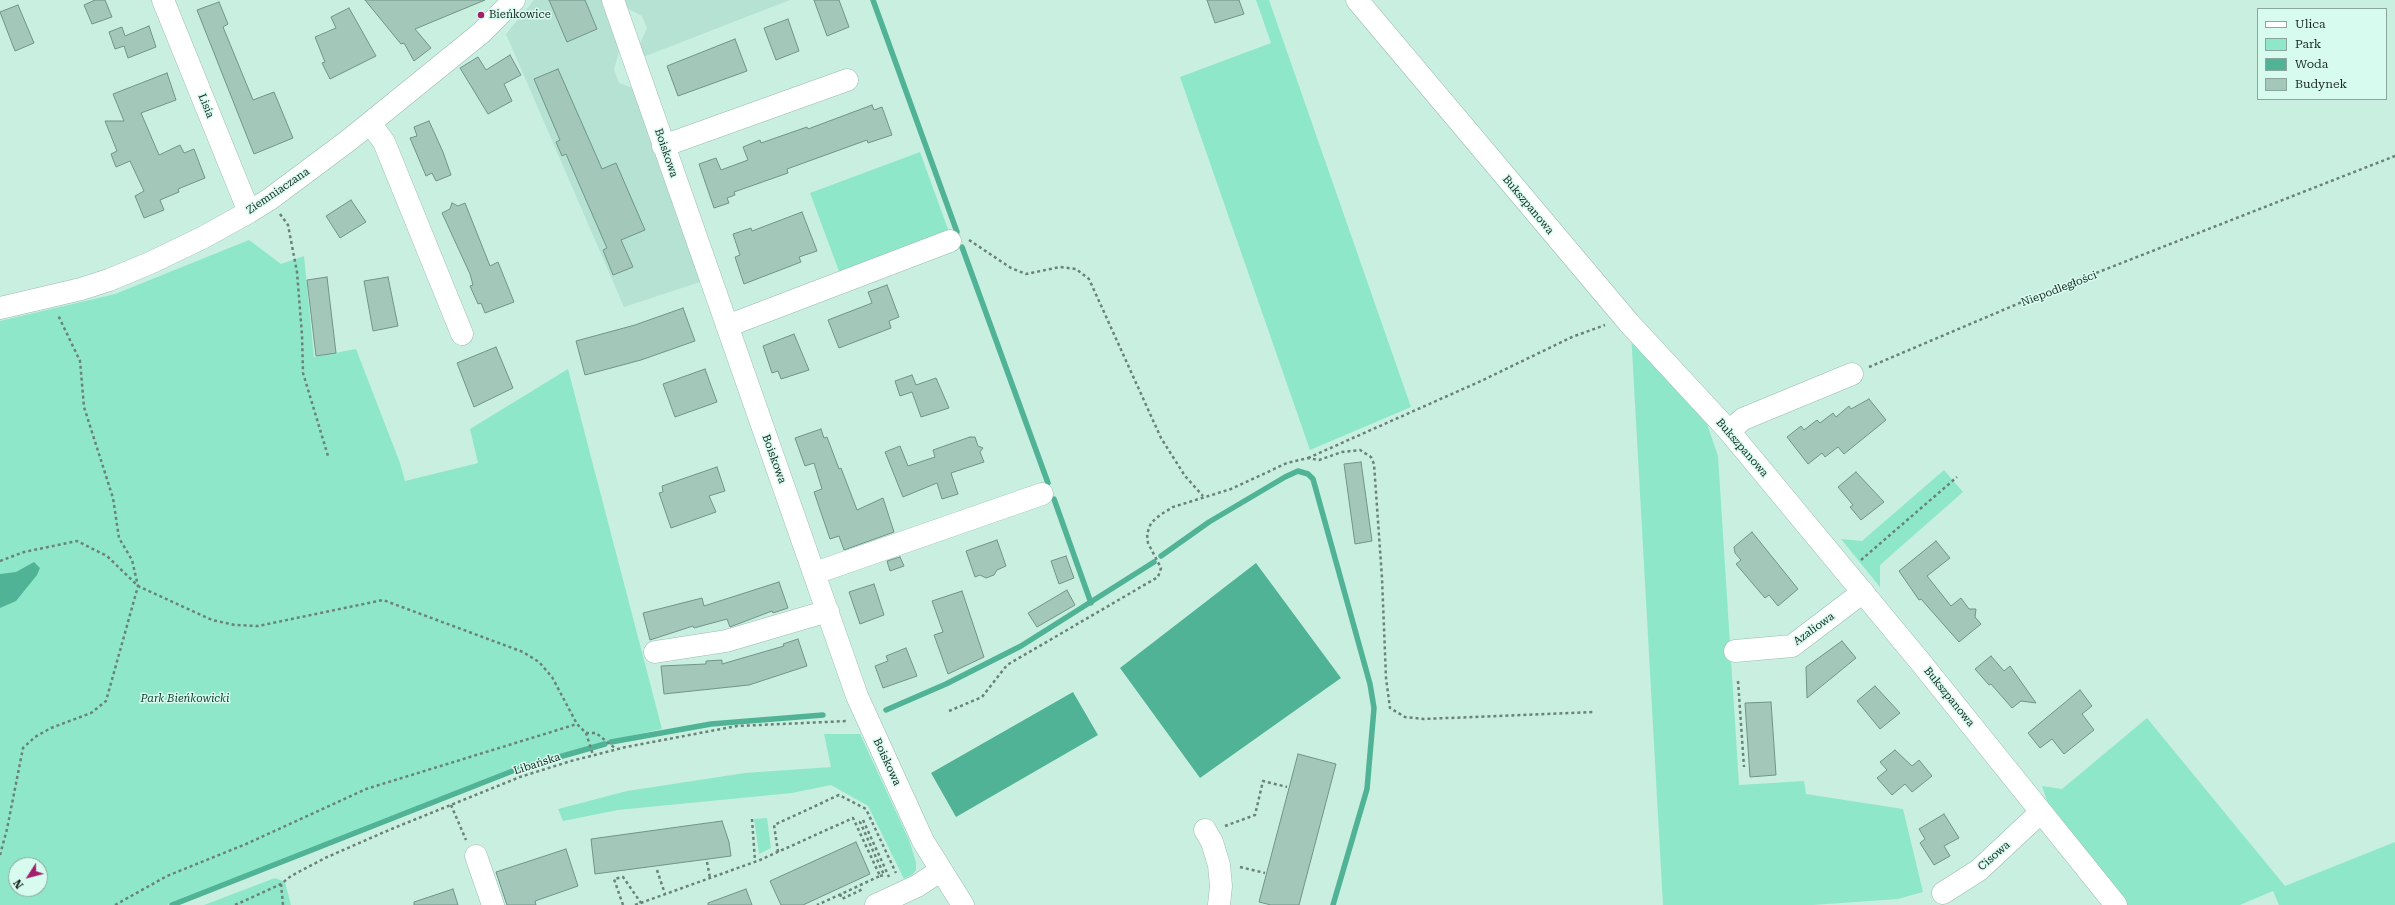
<!DOCTYPE html>
<meta charset="utf-8">
<style>
body{margin:0}
#map{position:relative;width:2395px;height:905px;overflow:hidden;background:#c9efe1;font-family:"Roboto Serif",serif}
canvas{display:block}
.legend{position:absolute;left:2257px;top:8px;width:130px;height:92px;box-sizing:border-box;background:#d7fcef;border:1px solid #8ba79d;margin:0;padding:5px 7px;list-style:none;font-size:12px;color:#192722}
.legend li{display:flex;align-items:center;gap:8px;height:20px}
.legend b{width:20px;border:1px solid #8ba79d}
.north{position:absolute;left:8px;top:857px;width:40px;height:40px;box-sizing:border-box;background:#d7fcef;border:1px solid #8ba79d;border-radius:50%;rotate:234deg;font-size:11px;font-weight:700;line-height:16px;text-align:center;color:#192722}
.north::after{content:'';display:block;margin:auto;width:14px;height:18px;background:#a41f6b;clip-path:polygon(50% 0,100% 100%,50% 72%,0 100%)}
</style>
<div id="map">
<canvas width="2395" height="905"></canvas>
<ul class="legend">
<li><b style="height:5px;background:#fff"></b>Ulica</li>
<li><b style="height:11px;background:#8fe7ca"></b>Park</li>
<li><b style="height:11px;background:#50b396"></b>Woda</li>
<li><b style="height:11px;background:#a3c8ba"></b>Budynek</li>
</ul>
<div class="north">N</div>
</div>
<script>
const ctx = document.querySelector('canvas').getContext('2d');
ctx.lineJoin = 'round';
function fill(path, color) {
  ctx.fillStyle = color;
  ctx.fill(path, 'evenodd');
}
function shape(rows) {
  const path = new Path2D();
  for (const r of rows) {
    path.moveTo(r[0], r[1]);
    for (let i = 2; i < r.length; i += 2) path.lineTo(r[i], r[i + 1]);
  }
  return path;
}
function trace(path, color, width, dash) {
  ctx.strokeStyle = color;
  ctx.lineWidth = width;
  ctx.lineCap = dash ? 'butt' : 'round';
  ctx.setLineDash(dash || []);
  ctx.stroke(path);
}
function drawText(font, color, halo, rows, align = 'center') {
  ctx.font = font + ' "Roboto Serif",serif';
  ctx.lineWidth = 3;
  ctx.setLineDash([]);
  ctx.textBaseline = 'middle';
  ctx.strokeStyle = halo;
  ctx.fillStyle = color;
  for (const [text, x, y, turn = 0] of rows) {
    ctx.save();
    ctx.translate(x, y);
    ctx.rotate((+turn || 0) * Math.PI / 180);
    ctx.textAlign = isNaN(turn) ? turn : align;
    if (halo) ctx.strokeText(text, 0, 0);
    ctx.fillText(text, 0, 0);
    ctx.restore();
  }
}
const built = shape([
 [534,0,602,0,620,48,614,69,619,83,638,90,703,281,624,307,506,34],
 [622,0,790,0,643,57,639,46,647,28,642,16,625,7]
]);
const green = shape([
 [1256,0,1269,0,1411,407,1310,450,1180,77,1271,43],
 [920,152,949,232,840,274,810,193],
 [249,240,281,264,304,256,314,357,356,349,400,463,405,481,478,463,470,429,568,369,662,729,612,740,520,765,167,905,0,905,0,321,115,294],
 [16,865,40,865,40,889,16,889],
 [1631,332,1706,421,1718,456,1739,785,1804,781,1806,794,1903,809,1923,892,1898,899,1813,905,1663,905],
 [1944,470,1963,492,1880,565,1880,587,1841,539,1862,541],
 [2147,718,2285,886,2395,842,2395,905,2279,905,2273,891,2240,905,2124,905,2050,810,2042,786,2062,789],
 [824,734,860,734,909,840,916,862,916,870,912,875,904,879,868,806,831,785,792,793,618,810,563,821,558,809,627,791,745,773,831,767],
 [767,818,771,848,759,854,754,819],
 [275,878,285,882,291,905,204,905]
]);
const water = shape([
 [34,562,40,568,37,575,16,601,0,608,0,574,16,572],
 [1256,563,1341,678,1200,778,1120,668],
 [1073,692,1098,735,956,817,931,773]
]);
const stream = shape([
 [873,0,957,232],
 [962,247,1048,483],
 [1054,499,1091,603],
 [1161,556,1209,522,1285,477,1298,471,1308,474,1313,479,1370,684,1374,708,1367,789,1333,905],
 [886,710,946,684,1021,646,1154,562],
 [611,742,711,724,823,715],
 [172,905,520,768,605,744]
]);
const building = shape([
 [95,0,105,0,112,17,92,24,84,5,95,0],
 [365,0,485,0,415,29,431,48,414,61,404,43,401,44,365,0],
 [549,0,585,0,597,29,567,42,549,0],
 [814,0,839,0,849,27,827,36,814,0],
 [1207,0,1239,0,1244,14,1215,23,1207,0],
 [219,2,228,24,223,27,253,100,274,92,293,138,254,154,197,10,219,2],
 [18,5,34,43,15,51,0,12,18,5],
 [349,8,376,56,330,79,322,63,325,62,315,37,336,28,331,17,349,8],
 [788,19,799,51,776,60,764,28,788,19],
 [149,26,156,47,128,58,124,46,115,49,109,32,122,27,125,36,149,26],
 [735,39,747,71,678,96,667,66,735,39],
 [510,55,521,75,504,84,512,101,488,114,460,68,478,57,486,70,510,55],
 [558,69,602,169,616,163,645,230,621,240,633,267,613,275,603,250,607,248,566,154,562,156,556,142,560,140,534,79,558,69],
 [167,73,176,100,141,113,159,155,180,145,184,153,194,149,205,178,178,189,179,192,160,200,164,210,144,218,135,196,144,191,130,161,116,167,111,154,117,151,105,121,124,121,113,94,167,73],
 [872,105,874,110,882,107,892,135,868,143,867,140,787,169,788,173,734,192,735,195,727,198,729,203,714,208,699,164,716,158,721,170,748,160,743,147,760,140,761,143,807,127,808,129,872,105],
 [429,121,443,152,451,175,436,181,432,173,426,176,410,138,417,136,414,127,429,121],
 [351,200,366,222,340,238,326,216,351,200],
 [452,203,458,206,465,203,490,266,498,262,514,302,485,313,481,303,478,304,470,286,473,285,470,274,442,213,450,209,452,203],
 [802,212,817,251,799,257,801,262,744,284,735,257,740,255,733,234,751,228,752,231,802,212],
 [327,277,336,353,316,356,307,280,327,277],
 [388,277,398,326,373,331,364,281,388,277],
 [887,285,899,317,889,321,891,328,839,348,828,320,872,303,868,292,887,285],
 [683,308,695,341,641,360,585,375,576,341,635,325,683,308],
 [794,334,809,370,781,379,778,371,772,373,763,346,794,334],
 [496,347,513,388,474,407,457,363,496,347],
 [705,369,717,402,675,417,663,384,705,369],
 [912,375,916,385,936,378,949,408,921,417,912,392,900,396,895,381,912,375],
 [1869,399,1886,420,1844,454,1838,447,1825,457,1822,453,1808,464,1787,437,1801,426,1804,430,1817,420,1820,423,1833,413,1836,417,1849,406,1851,409,1869,399],
 [821,429,824,438,827,437,839,469,841,468,857,510,883,498,894,532,844,550,839,536,830,539,814,492,822,489,814,463,805,466,795,438,821,429],
 [970,437,975,437,978,446,983,448,980,452,984,462,951,473,958,494,942,499,937,483,903,497,885,452,900,446,908,466,935,457,933,450,970,437],
 [1361,462,1372,541,1355,544,1344,464,1361,462],
 [717,467,725,491,709,496,716,512,671,528,659,493,663,492,662,486,717,467],
 [1856,472,1884,502,1861,520,1850,507,1853,505,1838,487,1856,472],
 [1752,532,1798,589,1778,606,1769,595,1765,598,1736,564,1741,560,1735,553,1734,547,1752,532],
 [997,540,1006,566,997,570,994,575,986,578,980,575,975,577,966,551,997,540],
 [1936,541,1950,558,1927,576,1951,606,1961,598,1969,609,1976,609,1975,617,1981,624,1959,642,1921,599,1919,600,1899,571,1936,541],
 [1066,556,1074,578,1059,584,1051,561,1066,556],
 [900,557,904,566,890,571,887,561,900,557],
 [779,582,788,608,773,613,772,611,730,627,727,619,694,628,693,626,650,640,643,613,702,598,704,606,779,582],
 [874,584,884,615,860,624,849,592,874,584],
 [1067,590,1075,605,1037,627,1028,613,1067,590],
 [962,591,984,657,948,674,934,635,943,632,932,601,962,591],
 [798,639,807,666,749,685,664,694,661,666,706,664,706,661,722,660,722,664,784,646,783,644,798,639],
 [1842,641,1856,658,1807,698,1806,667,1842,641],
 [906,648,917,676,883,688,875,666,888,661,886,656,906,648],
 [1991,656,2004,671,2010,666,2036,703,2021,701,2012,708,1991,684,1989,685,1975,669,1991,656],
 [1875,686,1900,713,1880,729,1857,701,1875,686],
 [2080,690,2092,706,2082,714,2094,730,2064,754,2052,739,2040,748,2028,733,2080,690],
 [1771,702,1776,775,1750,777,1745,703,1771,702],
 [1895,750,1912,766,1919,760,1932,776,1912,792,1905,784,1892,795,1877,778,1887,770,1880,762,1895,750],
 [1298,754,1336,764,1299,905,1271,905,1259,902,1298,754],
 [1944,814,1959,838,1944,846,1950,856,1934,865,1920,843,1925,839,1919,829,1944,814],
 [722,821,729,842,731,856,595,874,591,839,722,821],
 [856,842,870,874,803,905,781,905,770,881,856,842],
 [566,849,578,886,535,901,536,905,507,905,496,872,566,849],
 [453,889,458,905,414,905,414,902,453,889],
 [746,889,752,905,708,905,708,903,746,889]
]);
const path = shape([
 [280,214,288,225,297,272,302,335,303,373,328,456],
 [969,240,1011,268,1026,274,1060,267,1076,269,1089,279,1161,438,1185,476,1203,496],
 [1869,367,2022,302,2395,156],
 [1308,458,1481,381,1572,337,1605,325],
 [1861,560,1957,477],
 [0,561,24,552,77,541,107,556,138,586,212,620,235,625,258,626,383,600,523,652,539,662,552,677,577,724,586,733,593,755],
 [1738,681,1744,767],
 [949,711,982,697,1007,665,1158,577,1161,568,1148,543,1147,534,1151,523,1160,515,1173,507,1231,489,1287,463,1308,458,1319,460,1342,452,1360,450,1371,457,1374,464,1382,578,1386,678,1390,708,1405,717,1424,719,1595,712],
 [586,733,596,733,616,749],
 [451,805,466,840],
 [752,819,755,861],
 [1225,826,1255,815,1263,781,1287,787],
 [778,852,774,825,839,795,866,809,896,873],
 [0,855,7,829,23,748,35,737,51,728,91,713,106,701,138,586,132,560,119,538,113,498,84,407,80,361,58,315],
 [707,862,710,878],
 [1240,867,1265,873],
 [657,870,665,894],
 [880,876,884,875,860,822,863,820,889,877],
 [281,884,283,905],
 [840,894,842,899,863,889],
 [115,905,167,876,246,844,366,789,577,724],
 [235,905,281,884,291,876,325,858,389,830,520,777,571,761,626,747,737,726,848,721],
 [623,905,614,879,623,877,641,903],
 [635,905,760,860,853,818,880,876,817,905]
]);
const minor = shape([
 [163,0,249,212],
 [613,0,857,696,923,841,963,905],
 [1357,0,1629,323,1729,431,1918,659,2116,905],
 [370,123,384,142,462,334],
 [663,146,847,80],
 [0,308,81,289,109,280,150,263,202,238,249,212,270,199,349,140,481,33,514,0],
 [727,326,950,241],
 [1729,431,1743,419,1852,374],
 [815,573,1042,494],
 [1735,651,1792,646,1863,592],
 [655,652,726,641,828,611],
 [1205,830,1212,842,1219,865,1221,886,1219,905],
 [476,856,493,905],
 [1943,893,1979,870,2041,812],
 [876,905,917,886,940,871]
]);
const markers = [
 [481,15,4,"#a41f6b"]
];
const poiNames = [
 ["Bieńkowice",489,15]
];
const streetNames = [
 ["Lisia",206,106,68],
 ["Boiskowa",666,153,71],
 ["Ziemniaczana",278,191,-34],
 ["Bukszpanowa",1528,205,50],
 ["Niepodległości",2059,289,-21],
 ["Bukszpanowa",1742,448,49],
 ["Boiskowa",774,459,70],
 ["Azaliowa",1814,629,-36],
 ["Bukszpanowa",1949,697,51],
 ["Boiskowa",887,762,65],
 ["Libańska",537,764,-18],
 ["Cisowa",1994,856,-41]
];
const parkNames = [
 ["Park Bieńkowicki",185,699]
];
fill(built, '#b5e2d2');
fill(green, '#8fe7ca');
fill(water, '#50b396');
trace(stream, '#50b396', 5.5);
fill(building, '#a3c8ba');
trace(building, '#719488', 1);
trace(minor, '#98bcaf', 23);
trace(path, '#6a8379', 2.5, [3, 3]);
trace(minor, '#fff', 22);
for (const [x, y, r, color] of markers) {
  const dot = new Path2D();
  dot.arc(x, y, r, 0, 2 * Math.PI);
  ctx.fillStyle = color;
  ctx.fill(dot);
  trace(dot, '#d7fcef', 1.5);
}
drawText('11px', '#192722', '#d7fcef', poiNames, 'left');
drawText('11px', '#192722', '#d7fcef', streetNames);
drawText('italic 11px', '#144033', '#d7fcef', parkNames);
</script>
